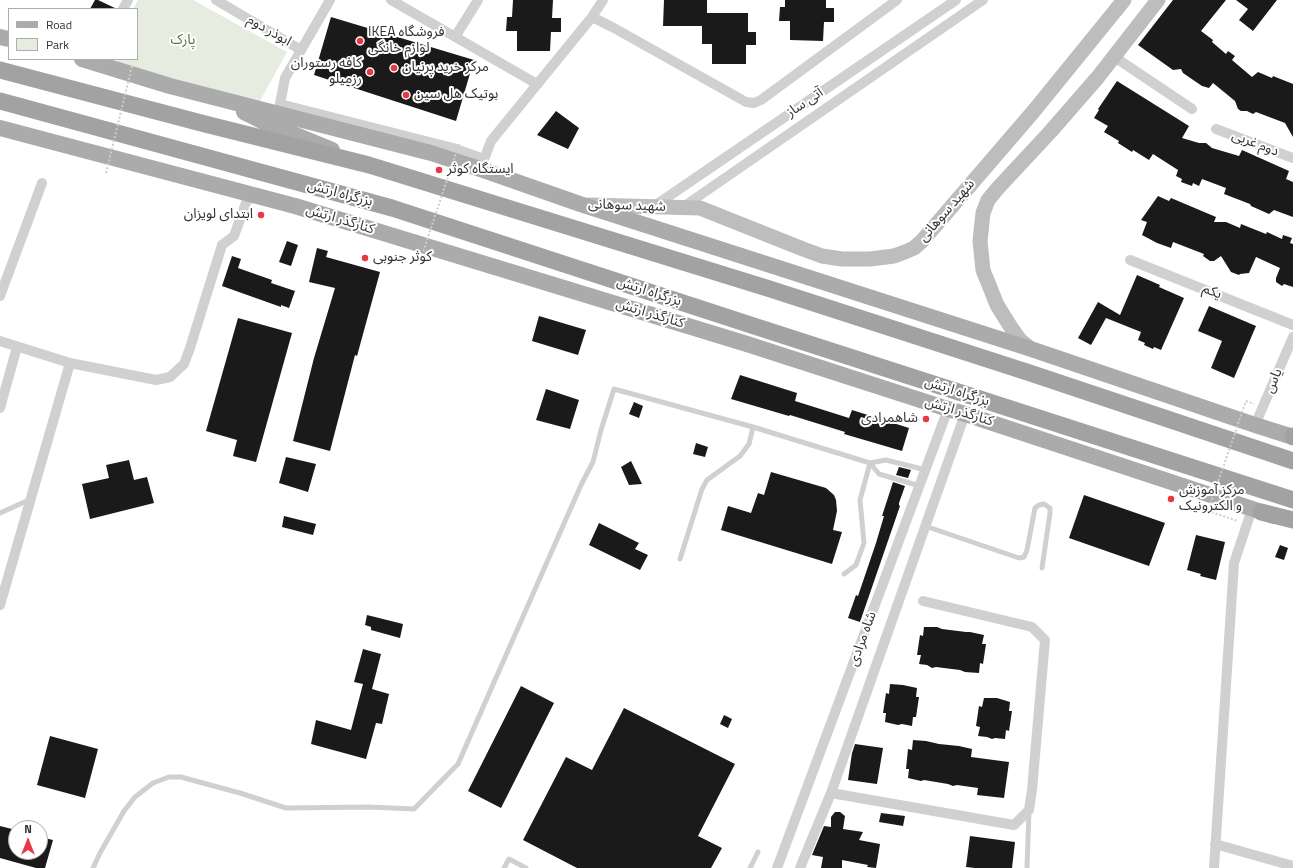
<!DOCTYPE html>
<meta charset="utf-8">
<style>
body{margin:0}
#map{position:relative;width:1293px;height:868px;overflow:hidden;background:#fff;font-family:"Titillium Web",sans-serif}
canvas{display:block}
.legend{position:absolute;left:8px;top:8px;width:130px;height:52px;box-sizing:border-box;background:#fff;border:1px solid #adadad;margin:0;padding:5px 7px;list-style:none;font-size:12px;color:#333}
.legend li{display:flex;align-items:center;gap:8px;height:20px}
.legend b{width:20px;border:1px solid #adadad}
.north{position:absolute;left:8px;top:820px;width:40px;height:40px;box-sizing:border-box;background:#fff;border:1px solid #adadad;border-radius:50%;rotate:0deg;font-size:11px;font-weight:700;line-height:16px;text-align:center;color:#333}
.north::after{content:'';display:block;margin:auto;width:14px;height:18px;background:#e63946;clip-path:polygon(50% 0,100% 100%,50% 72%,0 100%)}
</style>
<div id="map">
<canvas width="1293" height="868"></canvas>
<ul class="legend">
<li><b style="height:5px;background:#ababab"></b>Road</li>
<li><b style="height:11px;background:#e6ecdf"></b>Park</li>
</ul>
<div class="north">N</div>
</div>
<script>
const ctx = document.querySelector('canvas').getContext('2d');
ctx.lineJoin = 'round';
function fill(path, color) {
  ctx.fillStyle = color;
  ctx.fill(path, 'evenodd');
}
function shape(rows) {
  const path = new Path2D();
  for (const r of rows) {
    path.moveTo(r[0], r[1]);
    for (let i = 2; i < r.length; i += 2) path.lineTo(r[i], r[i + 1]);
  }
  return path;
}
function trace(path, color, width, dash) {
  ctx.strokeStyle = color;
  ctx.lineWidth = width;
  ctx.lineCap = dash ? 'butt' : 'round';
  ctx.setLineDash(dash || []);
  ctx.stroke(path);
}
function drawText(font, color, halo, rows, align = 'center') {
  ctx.font = font + ' "Titillium Web","Noto Sans Arabic",sans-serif';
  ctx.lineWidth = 4;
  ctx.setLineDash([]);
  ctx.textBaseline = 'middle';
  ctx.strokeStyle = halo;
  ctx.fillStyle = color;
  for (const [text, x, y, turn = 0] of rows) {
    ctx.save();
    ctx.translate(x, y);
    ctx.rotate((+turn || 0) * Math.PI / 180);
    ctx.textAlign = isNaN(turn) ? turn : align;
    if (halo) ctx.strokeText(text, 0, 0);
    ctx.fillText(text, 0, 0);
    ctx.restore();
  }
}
const green = shape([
 [138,0,193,0,287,52,260,101,124,67,118,62,116,59,137,59,137,9,133,9]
]);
const building = shape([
 [95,0,98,0,117,9,90,9],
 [513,0,553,0,552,18,561,18,561,32,551,32,550,51,517,51,517,31,506,31,507,17,512,17],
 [664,0,707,0,707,13,748,13,748,32,756,32,756,45,746,45,746,64,712,64,712,44,702,44,702,26,663,26],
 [785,0,826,0,826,8,834,8,834,22,824,22,823,41,790,40,790,21,779,21,780,7,785,7],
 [1173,0,1226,0,1201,31,1213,40,1212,42,1226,54,1228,51,1235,56,1232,60,1252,77,1258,72,1272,78,1273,76,1293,84,1293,137,1285,123,1256,112,1253,114,1247,111,1241,111,1238,109,1235,101,1213,83,1209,88,1202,86,1183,73,1181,69,1173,70,1138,45],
 [1236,0,1277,0,1253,31,1239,20,1248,9],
 [331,17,474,60,456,121,314,75],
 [1117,81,1189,126,1182,138,1199,143,1206,143,1212,148,1239,156,1242,150,1289,171,1286,179,1293,182,1293,217,1274,210,1269,214,1251,206,1250,204,1224,194,1226,188,1202,179,1199,186,1193,183,1192,186,1181,182,1182,179,1176,176,1178,170,1153,154,1149,160,1133,150,1132,152,1118,143,1119,141,1104,132,1108,126,1094,118,1099,110,1098,109],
 [556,111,579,128,568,149,537,135],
 [1158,196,1169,201,1171,198,1216,217,1214,222,1226,222,1240,228,1241,224,1266,234,1267,232,1282,239,1283,235,1292,238,1290,243,1293,244,1293,287,1284,284,1282,286,1276,282,1276,278,1280,268,1256,257,1249,273,1240,274,1239,275,1231,272,1221,256,1214,261,1210,261,1203,256,1204,254,1173,242,1171,248,1157,243,1142,235,1147,222,1141,220],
 [287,241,298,245,291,266,279,262],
 [317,248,328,251,326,257,380,272,357,356,355,355,330,451,293,441,314,358,335,288,309,282],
 [232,256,241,259,238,268,272,280,271,283,295,291,289,308,281,305,281,307,222,286],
 [1137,275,1160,285,1159,287,1184,298,1161,350,1154,347,1153,349,1144,345,1145,343,1138,340,1141,332,1106,318,1091,345,1078,338,1098,302,1120,315],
 [1209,306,1256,326,1234,378,1211,368,1222,341,1198,331],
 [539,316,586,330,578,355,532,341],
 [238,318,292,333,256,462,233,456,237,440,206,431],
 [740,375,797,393,795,401,849,418,852,410,909,428,902,451,844,434,845,432,790,415,789,416,731,399],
 [546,389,579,400,570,429,536,420],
 [634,402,643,406,639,418,629,414],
 [696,443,708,447,705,457,693,454],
 [286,457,316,464,308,492,279,483],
 [129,460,134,480,147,477,154,503,90,519,82,484,109,478,106,465],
 [631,461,642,484,629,485,621,467],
 [899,467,911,470,908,478,896,475],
 [771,472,826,488,834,495,836,500,837,511,833,530,842,532,832,564,721,530,728,506,751,513,758,493,764,495],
 [893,482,905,486,899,503,899,505,900,506,860,622,848,618,856,595,858,596,876,543,884,516,882,516],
 [1084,495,1165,523,1149,566,1069,538],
 [284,516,316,524,313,535,282,527],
 [599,523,639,543,635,549,648,555,640,570,589,545],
 [1196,535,1225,542,1216,580,1200,576,1201,574,1187,570],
 [1280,545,1288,548,1284,560,1275,557],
 [367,615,403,624,400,638,371,630,371,627,365,625],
 [924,627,937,627,942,629,966,632,970,632,984,635,982,644,986,644,983,664,980,663,979,673,965,672,960,670,936,667,932,668,927,665,919,664,921,655,917,655,920,635,923,636],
 [363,649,381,654,372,689,389,694,382,724,376,723,366,759,311,744,316,720,351,730,363,684,354,682],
 [890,684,903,685,917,688,916,697,919,697,916,717,913,717,912,726,902,724,898,725,885,722,886,713,883,713,886,693,889,694],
 [521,686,554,703,501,808,468,791],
 [984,698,997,698,1010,702,1009,711,1012,711,1009,731,1006,730,1005,739,995,738,992,739,987,737,978,736,980,727,976,726,979,706,982,707],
 [624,708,735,764,698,836,722,848,711,868,577,868,523,840,566,757,592,770],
 [724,715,732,719,728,728,720,724],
 [50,736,98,749,85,798,37,785],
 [913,740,926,741,939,744,959,746,972,749,971,757,1009,762,1004,798,977,795,978,788,957,785,953,786,948,784,924,780,921,781,908,778,909,769,906,769,908,749,912,750],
 [855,744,883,748,877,784,848,780,852,753],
 [835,812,840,812,845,816,843,829,863,832,859,840,880,844,876,868,867,867,868,865,842,860,842,868,821,868,823,857,812,855,824,826,831,827,831,817],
 [881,813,905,816,903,826,879,822],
 [0,826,16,830,16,852,40,852,40,837,53,840,45,868,36,868,0,858],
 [970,836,1015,842,1012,868,975,868,966,867]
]);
const path = shape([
 [1246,401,1254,404],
 [1208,511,1238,521]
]);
const service = shape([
 [870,463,879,474,920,486],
 [0,513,29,500],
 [925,526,1019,558,1024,557,1027,550,1035,508,1039,505,1044,504,1050,508,1050,513,1042,568],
 [680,559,702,489,707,480,740,456,749,444,753,427],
 [844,574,856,565,864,543,860,500,870,463],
 [93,868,100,853,124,811,135,797,153,783,169,777,181,777,199,782,240,793,286,808,369,807,414,809,458,764,581,485,593,462,601,430,614,389,753,427,870,463,886,460,926,470],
 [504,868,509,859,526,868],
 [750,868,758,852],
 [1027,868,1029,811]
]);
const minor = shape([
 [216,0,301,50],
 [330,0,285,78,280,104,453,148,484,159],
 [391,0,537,84],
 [123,9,128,0],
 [592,17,614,28,746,102,754,103,761,100,897,0],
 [455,37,478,0],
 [1113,56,1192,109],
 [1216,129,1293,158],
 [482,165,491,141,592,17,603,0],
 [653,207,956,0],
 [683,207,983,0],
 [1130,260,1293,325],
 [0,296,42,183],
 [0,341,70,363,156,380,170,377,184,364,190,348,222,245,234,236,247,200,257,197],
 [0,408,17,347],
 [1255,425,1293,337],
 [0,605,70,363],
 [831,793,1014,825,1029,810,1032,790,1045,640,1032,627,923,601],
 [1215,844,1293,866],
 [777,868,948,409],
 [800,868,831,793,965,414],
 [1214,868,1234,563,1252,509]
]);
const secondary = shape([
 [589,205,700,208,803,249,822,256,842,259,870,259,894,256,905,252,914,248,922,241,1033,112,1124,0],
 [1031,349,1020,340,1012,329,997,305,983,270,980,241,983,213,988,200,998,188,1051,131,1098,77,1158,0]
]);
const primary = shape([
 [0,37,9,39],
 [82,59,170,86,431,153,480,169,580,204,1031,349,1255,425,1293,437],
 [244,112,266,123,332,150],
 [0,128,295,206,747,344,948,409,965,414,1274,516]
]);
const trunk = shape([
 [0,70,205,124,369,165,770,289,1030,373,1293,461],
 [0,101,392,208,757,327,1293,500],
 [1293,436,1293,437],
 [1261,512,1293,520]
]);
const pathBridge = shape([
 [106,173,132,66],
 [422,255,459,144],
 [1208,511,1246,401]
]);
const markers = [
 [360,41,4,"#e63946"],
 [394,68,4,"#e63946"],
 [370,72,4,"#e63946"],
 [406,95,4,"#e63946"],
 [439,170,4,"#e63946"],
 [261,215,4,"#e63946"],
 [365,258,4,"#e63946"],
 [926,419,4,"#e63946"],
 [1171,499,4,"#e63946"]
];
const streetNames = [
 ["ابوذر دوم",269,31,30],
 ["آتی ساز",805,103,-34],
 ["دوم غربی",1255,144,21],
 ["بزرگراه ارتش",340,194,15],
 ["شهید سوهانی",627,206,2],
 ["شهید سوهانی",947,211,-49],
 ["کنارگذر ارتش",340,220,17],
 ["بزرگراه ارتش",649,292,18],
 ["یکم",1212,292,22],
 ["کنارگذر ارتش",650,314,17],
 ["یاس",1274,381,-67],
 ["بزرگراه ارتش",957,392,18],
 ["کنارگذر ارتش",959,412,17],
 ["شاه مرادی",863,639,-70]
];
const poiNames = [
 ["IKEA فروشگاه",368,33],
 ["لوازم خانگی",368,49],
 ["کافه رستوران",362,64,"right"],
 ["رزمیلو",362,80,"right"],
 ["مرکز خرید پرنیان",402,68],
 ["بوتیک هل سین",414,95],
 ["ایستگاه کوثر",447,170],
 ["ابتدای لویزان",253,215,"right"],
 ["کوثر جنوبی",373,258],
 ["شاهمرادی",918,419,"right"],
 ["مرکز آموزش",1179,491],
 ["و الکترونیک",1179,507]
];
const parkNames = [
 ["پارک",183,41]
];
fill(green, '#e6ecdf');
fill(building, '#1a1a1a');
trace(path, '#cdcdcd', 2, [2, 2]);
trace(service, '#d0d0d0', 5);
trace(minor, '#d0d0d0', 10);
trace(secondary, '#bdbdbd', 15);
trace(primary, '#ababab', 16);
trace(trunk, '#a2a2a2', 17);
trace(pathBridge, '#cdcdcd', 2, [2, 2]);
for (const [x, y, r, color] of markers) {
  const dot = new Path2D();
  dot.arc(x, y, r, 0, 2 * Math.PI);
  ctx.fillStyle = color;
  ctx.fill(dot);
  trace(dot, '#fff', 1.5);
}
drawText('14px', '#333', '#fff', streetNames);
drawText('14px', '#333', '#fff', poiNames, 'left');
drawText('14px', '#56703f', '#fff', parkNames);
</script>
